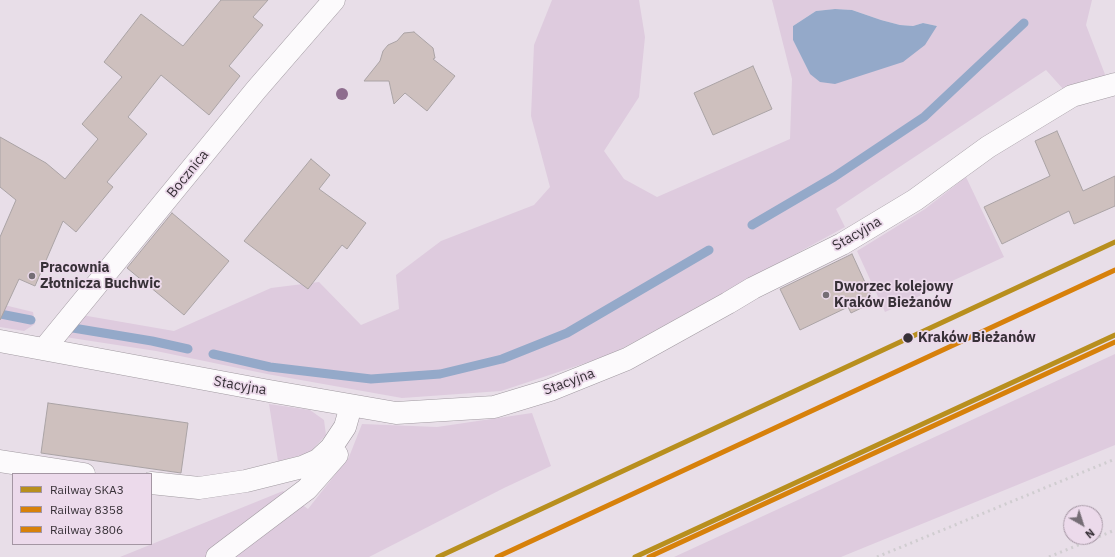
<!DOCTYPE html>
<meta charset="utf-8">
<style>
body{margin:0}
#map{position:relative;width:1115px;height:557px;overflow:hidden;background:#e8dee8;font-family:"IBM Plex Sans",sans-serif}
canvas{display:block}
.legend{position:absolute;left:12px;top:473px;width:140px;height:72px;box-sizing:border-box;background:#ecdaeb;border:1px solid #a496a3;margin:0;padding:5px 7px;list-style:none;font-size:12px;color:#373037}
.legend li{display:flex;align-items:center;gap:8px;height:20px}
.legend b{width:20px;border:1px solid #a496a3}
.north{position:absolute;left:1063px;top:505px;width:40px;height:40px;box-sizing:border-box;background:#ecdaeb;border:1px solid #a496a3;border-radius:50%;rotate:141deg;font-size:11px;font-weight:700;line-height:16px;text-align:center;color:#373037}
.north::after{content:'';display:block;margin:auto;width:14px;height:18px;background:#756d75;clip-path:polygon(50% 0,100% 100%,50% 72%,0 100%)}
</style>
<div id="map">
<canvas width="1115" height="557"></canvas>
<ul class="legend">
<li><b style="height:5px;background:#b88f1e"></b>Railway SKA3</li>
<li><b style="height:5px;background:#d7810b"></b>Railway 8358</li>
<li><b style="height:5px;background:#d7810b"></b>Railway 3806</li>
</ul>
<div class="north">N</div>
</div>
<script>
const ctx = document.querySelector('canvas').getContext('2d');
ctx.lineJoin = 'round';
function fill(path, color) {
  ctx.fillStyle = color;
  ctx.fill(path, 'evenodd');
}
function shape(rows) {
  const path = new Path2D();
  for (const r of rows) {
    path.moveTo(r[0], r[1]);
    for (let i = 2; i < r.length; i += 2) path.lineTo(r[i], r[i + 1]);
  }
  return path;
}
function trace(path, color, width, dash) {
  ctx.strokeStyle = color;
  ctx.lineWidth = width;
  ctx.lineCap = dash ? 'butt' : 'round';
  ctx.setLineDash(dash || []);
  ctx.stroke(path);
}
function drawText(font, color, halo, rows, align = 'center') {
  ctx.font = font + ' "IBM Plex Sans",sans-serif';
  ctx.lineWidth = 3.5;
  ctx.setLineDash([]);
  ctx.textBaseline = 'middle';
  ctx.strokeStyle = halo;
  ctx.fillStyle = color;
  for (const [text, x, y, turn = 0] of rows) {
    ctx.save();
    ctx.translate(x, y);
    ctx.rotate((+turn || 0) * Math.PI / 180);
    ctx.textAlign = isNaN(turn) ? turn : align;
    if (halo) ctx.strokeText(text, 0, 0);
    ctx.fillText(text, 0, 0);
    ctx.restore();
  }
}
const green = shape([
 [552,0,639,0,645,37,639,97,604,151,624,179,657,197,790,139,792,79,772,0,1092,0,1086,25,1106,77,1086,80,1064,90,1046,70,836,209,845,227,610,355,501,391,402,398,267,374,156,351,65,337,70,313,174,331,271,288,319,282,361,325,399,309,396,275,441,241,534,205,550,187,531,116,534,45],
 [835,9,852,10,881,20,900,25,913,26,923,23,937,26,810,74,793,40,793,26,816,11],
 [966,177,1004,257,885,312,857,251,925,209],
 [0,304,33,312,35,324,24,331,0,327],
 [1115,354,1115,445,841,557,674,557],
 [269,404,310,410,324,420,326,435,309,453,278,461],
 [532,413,551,466,504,488,369,557,120,557,283,491,308,509,349,457,362,424,437,427]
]);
const water = shape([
 [835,9,852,10,881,20,900,25,913,26,923,23,937,26,925,45,903,62,835,84,820,82,810,74,793,40,793,26,816,11]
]);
const stream = shape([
 [752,225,834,177,924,117,1024,23],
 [0,314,31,320],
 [67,327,152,341,188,349],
 [213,354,270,367,371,379,440,374,502,359,567,333,709,250]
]);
const building = shape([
 [221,0,268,0,253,17,263,25,229,66,240,76,209,115,161,75,128,117,147,134,107,182,113,187,76,232,63,221,35,286,19,279,0,320,0,237,16,200,0,187,0,137,46,163,65,179,98,139,82,124,122,77,104,62,141,14,183,46,221,0],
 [414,32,433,48,435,58,433,59,455,76,427,111,405,93,394,104,389,81,364,81,380,61,383,51,388,45,397,41,404,33,414,32],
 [753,66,772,109,713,135,694,93,753,66],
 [1057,131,1083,191,1115,176,1115,206,1074,224,1069,211,1002,244,984,207,1050,176,1035,141,1057,131],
 [311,159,330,175,319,189,366,223,347,249,342,245,308,289,244,241,311,159],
 [172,213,229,261,184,315,127,268,172,213],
 [852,254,874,302,851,313,848,307,800,330,780,289,852,254],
 [48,403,188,423,181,473,41,453,48,403]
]);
const minor = shape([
 [0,341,269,391,396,413,494,407,550,390,627,359,728,303,753,288,842,244,915,200,988,147,1072,96,1115,84],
 [44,349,256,90,334,0],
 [0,461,84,474],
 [151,483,199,488,246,481,302,467,318,460,331,448,345,427,351,406],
 [217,557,307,489,337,455]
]);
const rail = shape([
 [877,557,1115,459],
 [1049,557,1115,530]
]);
const rail1 = shape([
 [438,557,1115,242],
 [635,557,1115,335]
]);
const rail2 = shape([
 [497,557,1115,270]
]);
const rail3 = shape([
 [649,557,1115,342]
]);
const trees = [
 [342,94]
];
const markers = [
 [32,276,4,"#756d75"],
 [826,295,4,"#756d75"],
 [908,338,5.5,"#373037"]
];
const streetNames = [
 ["Bocznica",188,174,-51],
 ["Stacyjna",857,234,-30],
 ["Stacyjna",569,382,-20],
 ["Stacyjna",240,386,10]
];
const poiNames = [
 ["Pracownia",40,268],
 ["Złotnicza Buchwic",40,284],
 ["Dworzec kolejowy",834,287],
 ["Kraków Bieżanów",834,303]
];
const stopNames = [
 ["Kraków Bieżanów",918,338]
];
fill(green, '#decbde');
fill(water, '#94a9c9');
trace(stream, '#94a9c9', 9);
fill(building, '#cec0be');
trace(building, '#aaa3a5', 1);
trace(minor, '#a19aa1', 23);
trace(minor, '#fcfafc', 22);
trace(rail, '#d0cdd0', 3, [2, 4]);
trace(rail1, '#b88f1e', 5);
trace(rail2, '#d7810b', 5);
trace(rail3, '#d7810b', 5);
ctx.fillStyle = '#8e6d8e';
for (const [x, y] of trees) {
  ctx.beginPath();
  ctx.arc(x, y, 6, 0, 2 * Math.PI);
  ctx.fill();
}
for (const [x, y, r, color] of markers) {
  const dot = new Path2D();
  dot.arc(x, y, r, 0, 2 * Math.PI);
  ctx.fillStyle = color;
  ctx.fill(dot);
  trace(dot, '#ecdaeb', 1.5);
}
drawText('14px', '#373037', '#ecdaeb', streetNames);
drawText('bold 14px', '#373037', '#ecdaeb', poiNames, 'left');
drawText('bold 14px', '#373037', '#ecdaeb', stopNames, 'left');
</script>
